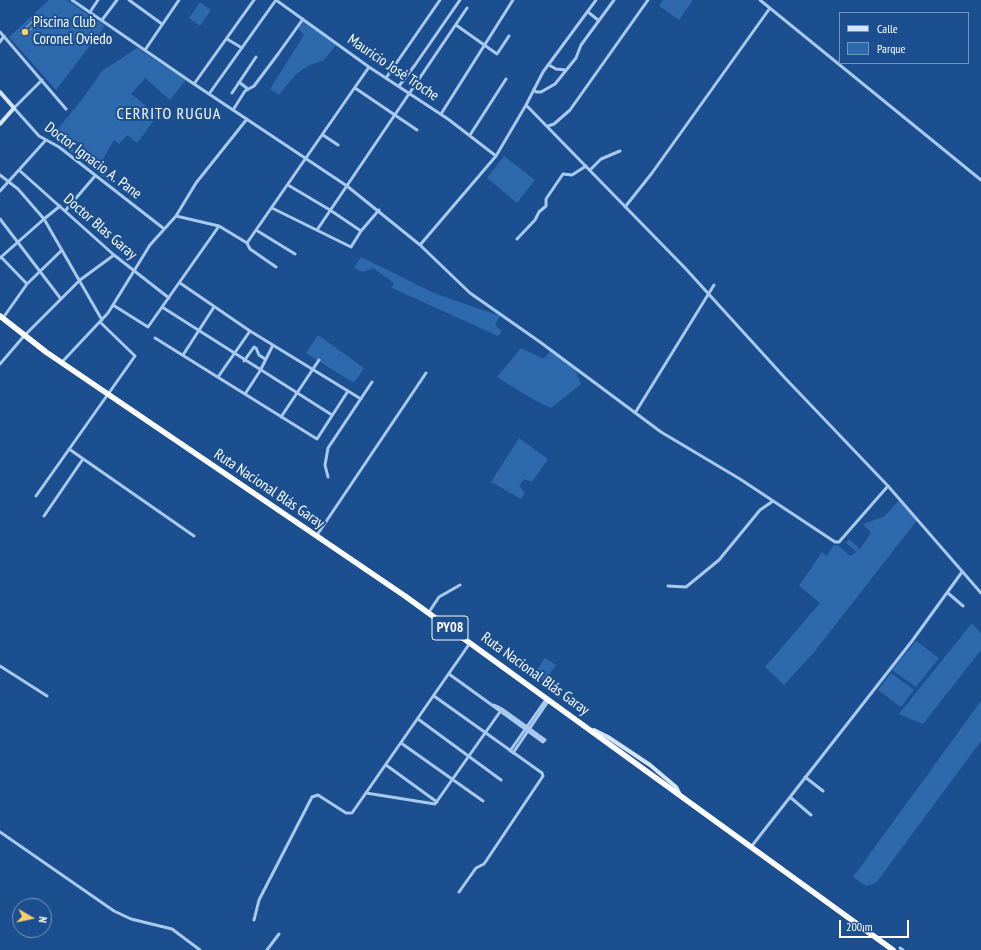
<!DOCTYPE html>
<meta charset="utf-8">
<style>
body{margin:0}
#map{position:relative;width:981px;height:950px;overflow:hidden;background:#1b4f8f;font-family:"PT Sans Narrow",sans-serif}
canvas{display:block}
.legend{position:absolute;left:839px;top:12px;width:130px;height:52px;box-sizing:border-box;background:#1b4f8f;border:1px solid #7695bc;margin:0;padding:5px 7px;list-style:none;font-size:12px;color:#fff}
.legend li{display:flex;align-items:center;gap:8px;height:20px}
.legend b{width:20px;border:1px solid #7695bc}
.north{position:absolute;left:12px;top:898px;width:40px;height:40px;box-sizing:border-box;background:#1b4f8f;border:1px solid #7695bc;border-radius:50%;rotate:99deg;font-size:11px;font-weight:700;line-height:16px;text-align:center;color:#fff}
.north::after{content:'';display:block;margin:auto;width:14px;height:18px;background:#ffd166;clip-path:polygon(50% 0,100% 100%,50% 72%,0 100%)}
.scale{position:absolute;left:839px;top:920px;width:70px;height:18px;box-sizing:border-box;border:2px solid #fff;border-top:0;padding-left:5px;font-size:12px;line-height:14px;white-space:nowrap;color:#fff;-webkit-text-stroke:3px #1b4f8f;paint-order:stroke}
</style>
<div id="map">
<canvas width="981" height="950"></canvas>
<ul class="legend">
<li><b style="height:5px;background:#d6e6fa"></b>Calle</li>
<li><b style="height:11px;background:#2e69ad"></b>Parque</li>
</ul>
<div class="north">N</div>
<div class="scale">200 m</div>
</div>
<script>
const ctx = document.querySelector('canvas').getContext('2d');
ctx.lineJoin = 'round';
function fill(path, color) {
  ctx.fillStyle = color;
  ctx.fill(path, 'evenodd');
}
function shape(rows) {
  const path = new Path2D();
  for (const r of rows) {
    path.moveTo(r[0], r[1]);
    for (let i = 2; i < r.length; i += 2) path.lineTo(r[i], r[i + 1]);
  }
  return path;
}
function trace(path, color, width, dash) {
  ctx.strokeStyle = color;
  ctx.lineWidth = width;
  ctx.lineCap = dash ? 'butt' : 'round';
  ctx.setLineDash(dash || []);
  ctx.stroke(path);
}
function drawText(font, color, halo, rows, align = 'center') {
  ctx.font = font + ' "PT Sans Narrow",sans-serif';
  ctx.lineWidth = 4;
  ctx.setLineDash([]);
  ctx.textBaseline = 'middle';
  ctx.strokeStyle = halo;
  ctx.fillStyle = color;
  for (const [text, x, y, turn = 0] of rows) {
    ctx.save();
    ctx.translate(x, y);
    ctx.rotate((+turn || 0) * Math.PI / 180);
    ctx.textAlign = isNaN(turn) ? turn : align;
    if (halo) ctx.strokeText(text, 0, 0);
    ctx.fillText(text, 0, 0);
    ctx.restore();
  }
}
const green = shape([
 [49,0,67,0,105,26,56,90,9,37],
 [663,0,693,0,679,20,659,6],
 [200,2,211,10,200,26,189,18],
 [304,21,336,45,324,60,310,65,296,74,279,95,270,89,304,35,298,28],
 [137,48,186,80,170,100,145,78,131,94,158,115,137,143,127,135,119,144,114,140,98,168,113,180,111,183,67,149,66,145,69,145,75,151,79,152,82,150,82,145,78,142,74,140,62,144,58,143,52,136,83,98,102,71],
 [504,156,535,180,517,203,487,178],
 [361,257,434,293,500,316,495,325,502,331,498,336,392,288,394,284,391,281,373,268,363,272,354,268],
 [318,335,364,368,354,383,306,353],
 [521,348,544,359,550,351,575,369,581,384,551,408,534,400,497,377],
 [519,438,548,459,532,482,524,479,519,486,525,493,521,499,491,482],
 [900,499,918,519,815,651,784,685,765,667,820,603,799,586,822,552,827,556,833,546,838,545,850,556,857,552,846,543,849,539,860,549,871,533,863,524,885,516],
 [972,623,981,634,981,650,923,724,899,714],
 [916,641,939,658,916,687,892,670],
 [545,658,556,665,544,682,534,674],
 [891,673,914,690,901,707,878,690],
 [981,701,981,741,876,883,866,886,853,877]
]);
const water = shape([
 [32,22,35,26,23,36,20,33,32,22]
]);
const street = shape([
 [72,0,194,84,347,186,420,245,470,293,540,342,661,432,740,479,835,542,839,542,888,486],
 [129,0,162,24],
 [760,0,981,180],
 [90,12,98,0],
 [588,12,598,20],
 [102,20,117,0],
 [456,25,497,54,509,36],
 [0,32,66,109],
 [227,39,242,48],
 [0,42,4,36],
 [145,50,179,0],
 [549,65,556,69,566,70],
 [386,78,440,0],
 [42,80,14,108,39,136,59,147,163,228],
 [239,82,248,89],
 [194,84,254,0],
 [399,86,415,65,460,0],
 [355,88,417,130],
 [534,89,536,92,541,92,555,84,576,58,581,45,614,0],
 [232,93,256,57],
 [209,94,276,0,369,67,448,119,496,156],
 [526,105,543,72,596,0],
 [233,110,245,91,254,86,278,54,303,19],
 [441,114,513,0],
 [548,126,554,124,570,110,648,0],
 [323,135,338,145],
 [470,135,506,79],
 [19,170,114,255,169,298],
 [590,170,601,159,620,151],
 [0,175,18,189,44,219,102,320],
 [288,185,330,210,361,231],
 [0,191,45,141],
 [625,207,652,173,770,8],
 [272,208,351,247,361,231,379,210],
 [65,211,95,176],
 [176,216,219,226,247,243,369,67],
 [0,219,61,299],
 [256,230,295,254],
 [317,230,467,8],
 [517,239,535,220,539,212,546,206,546,199,563,174,572,175,586,166],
 [247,243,250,249,276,267],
 [420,245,496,156,526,105,685,268,785,378,888,486,981,593],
 [1,257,27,284],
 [0,258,44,219,60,206],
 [180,283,250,331,361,399],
 [113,305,148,327,219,226],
 [162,307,332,415],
 [3,318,27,284,62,250],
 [155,338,317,439,348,391],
 [183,355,214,307],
 [244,361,254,347,256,348,259,355,265,359],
 [62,362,108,313,150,245,176,216,196,183,247,119],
 [0,364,24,336,80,280,114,255],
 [218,377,250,331],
 [245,394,260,371,273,345],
 [635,413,714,285],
 [281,417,319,360],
 [69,449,194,536],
 [328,477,325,465,328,448,372,382],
 [36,496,135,356,100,322],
 [44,516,83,459],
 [317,535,426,373],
 [668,586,686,587,719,560,760,510,773,501],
 [948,593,963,606],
 [429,612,439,597,460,585],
 [0,666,47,696],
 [449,674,543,742,545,740,502,709,494,705],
 [434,696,542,773,543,776,484,864,476,868,459,892],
 [418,719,501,780],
 [401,743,483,801],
 [510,751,547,698],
 [513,753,549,700],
 [386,765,437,802],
 [805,777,823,791],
 [366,793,435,804,502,709],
 [790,797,811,815],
 [0,832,114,911,131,919,172,929,200,950],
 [751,847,912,641,962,572],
 [254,920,259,900,312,797,318,795,346,813,352,813,470,643],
 [900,948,903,950],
 [267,950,279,934]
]);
const secondary = shape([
 [0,92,14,108,0,124],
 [592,731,594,730,608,737,650,765,676,787,679,793]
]);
const highway = shape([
 [0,316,46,352,405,596,893,950]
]);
const markers = [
 [25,32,4,"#ffd166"]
];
const shields = [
 [450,628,36]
];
const shieldNames = [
 ["PY08",450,628]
];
const poiNames = [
 ["Piscina Club",33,23],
 ["Coronel Oviedo",33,40]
];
const streetNames = [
 ["Mauricio José Troche",393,68,34],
 ["Doctor Ignacio A. Pane",93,161,37],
 ["Doctor Blas Garay",100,227,41],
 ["Ruta Nacional Blás Garay",269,489,34],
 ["Ruta Nacional Blás Garay",535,674,36]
];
const neighbourhoodNames = [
 ["CERRITO RUGUA",169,114]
];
fill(green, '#2e69ad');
fill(water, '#3c6290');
trace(water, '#9cc4f0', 1);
trace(street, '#a9c9ee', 3);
trace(secondary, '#d6e6fa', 4);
trace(highway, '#fff', 5.5);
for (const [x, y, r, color] of markers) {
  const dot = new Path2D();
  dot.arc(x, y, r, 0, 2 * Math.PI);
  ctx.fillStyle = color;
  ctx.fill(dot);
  trace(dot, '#1b4f8f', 1.5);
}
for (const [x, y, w] of shields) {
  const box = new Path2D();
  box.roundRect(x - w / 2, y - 12, w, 24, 3);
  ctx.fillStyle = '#1b4f8f';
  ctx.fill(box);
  trace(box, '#fff', 1);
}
drawText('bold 14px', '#fff', null, shieldNames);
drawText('15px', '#fff', '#1b4f8f', poiNames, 'left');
drawText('15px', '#fff', '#1b4f8f', streetNames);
ctx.letterSpacing = '1px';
drawText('16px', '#fff', '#1b4f8f', neighbourhoodNames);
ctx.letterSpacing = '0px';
</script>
